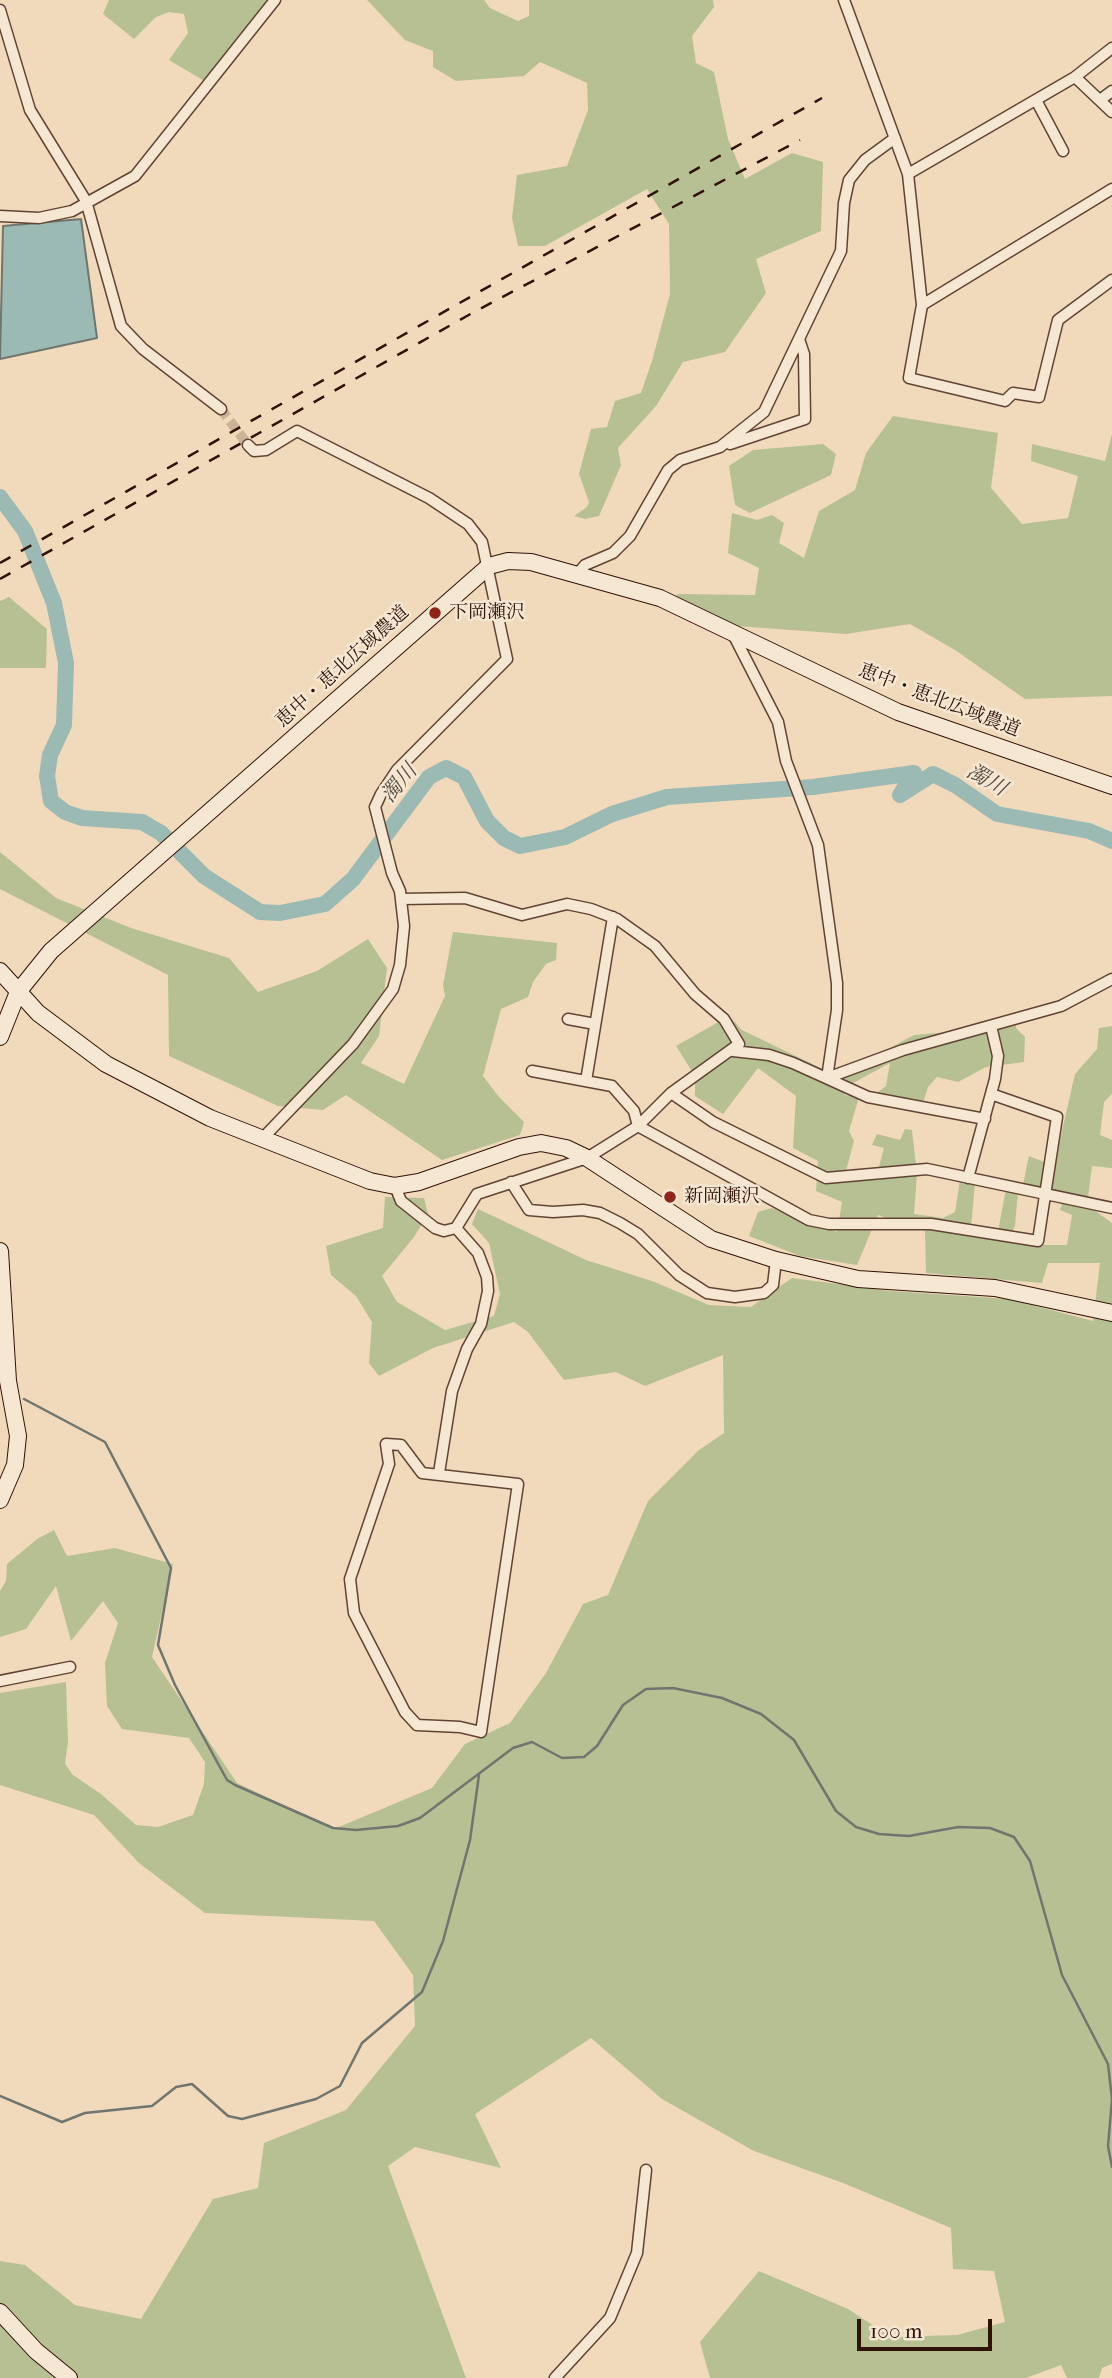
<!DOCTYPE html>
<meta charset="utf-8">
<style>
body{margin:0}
#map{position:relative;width:1112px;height:2378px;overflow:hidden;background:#f1dabb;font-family:"IM FELL French Canon",serif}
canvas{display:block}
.scale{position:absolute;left:857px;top:2319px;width:135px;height:32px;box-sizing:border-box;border:4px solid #2f1106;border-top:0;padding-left:9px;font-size:21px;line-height:24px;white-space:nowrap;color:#2f1106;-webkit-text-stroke:5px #f6e7d3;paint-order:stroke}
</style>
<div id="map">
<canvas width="1112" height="2378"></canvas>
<div class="scale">100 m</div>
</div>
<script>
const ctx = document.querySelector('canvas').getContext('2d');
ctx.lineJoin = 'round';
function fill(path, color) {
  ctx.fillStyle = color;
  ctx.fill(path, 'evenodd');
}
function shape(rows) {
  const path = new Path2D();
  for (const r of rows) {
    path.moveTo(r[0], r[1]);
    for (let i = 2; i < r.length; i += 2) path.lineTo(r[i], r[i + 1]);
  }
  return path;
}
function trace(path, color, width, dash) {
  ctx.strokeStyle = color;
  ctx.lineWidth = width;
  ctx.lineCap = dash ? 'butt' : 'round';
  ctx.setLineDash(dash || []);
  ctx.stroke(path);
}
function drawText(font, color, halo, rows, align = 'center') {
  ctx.font = font + ' "IM FELL French Canon","Noto Serif JP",serif';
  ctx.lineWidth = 5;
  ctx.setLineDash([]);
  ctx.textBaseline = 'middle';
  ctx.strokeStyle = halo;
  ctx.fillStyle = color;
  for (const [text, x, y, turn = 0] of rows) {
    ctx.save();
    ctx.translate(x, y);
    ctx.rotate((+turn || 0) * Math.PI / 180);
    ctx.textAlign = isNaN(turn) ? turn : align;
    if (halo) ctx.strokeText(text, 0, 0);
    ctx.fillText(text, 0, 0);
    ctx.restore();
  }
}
const green = shape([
 [109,0,270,0,206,82,169,60,188,33,184,14,169,12,156,17,134,39,103,14],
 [367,0,484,0,490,8,518,21,529,16,529,0,713,0,714,7,692,36,696,63,714,72,728,139,745,179,792,153,823,162,821,231,756,259,766,293,725,352,683,362,656,406,618,448,621,465,599,516,585,519,574,516,587,507,589,502,579,474,591,429,607,427,615,401,641,393,652,361,670,294,669,224,647,189,545,246,518,246,512,218,517,175,567,166,588,110,587,83,540,62,524,76,456,81,433,67,433,51,405,40],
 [893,416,998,433,991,488,1022,524,1068,518,1078,476,1031,461,1032,444,1105,461,1112,434,1112,696,1025,699,955,650,910,624,846,634,736,626,670,600,678,594,755,595,759,568,728,553,732,513,757,520,772,515,784,523,779,543,804,558,819,511,855,490,866,453],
 [823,444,836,454,831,475,750,513,735,505,729,466,753,450],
 [9,597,47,629,46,668,0,668,0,601],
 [0,852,56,898,131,928,229,958,258,992,317,971,368,939,387,968,379,1036,361,1063,404,1084,445,996,443,985,453,932,557,943,556,960,546,964,533,982,528,997,501,1009,483,1076,499,1097,524,1122,520,1135,442,1160,346,1095,323,1110,278,1106,169,1056,168,975,0,889],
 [1017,1015,1016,1028,1025,1037,1024,1062,986,1067,958,1082,937,1077,928,1087,924,1100,896,1109,885,1097,873,1096,886,1086,890,1063,842,1089,845,1095,859,1097,849,1131,854,1141,843,1182,876,1178,884,1148,872,1145,877,1134,900,1140,905,1129,912,1130,917,1174,914,1214,943,1218,955,1212,960,1180,975,1183,971,1227,998,1231,1006,1189,1018,1192,1015,1226,1009,1237,1046,1245,1067,1245,1072,1215,1060,1210,1063,1202,1023,1185,1027,1165,1029,1156,1054,1166,1075,1074,1097,1049,1099,1028,1112,1026,1112,1094,1104,1102,1100,1135,1112,1140,1112,1168,1092,1166,1087,1205,1112,1223,1112,2364,1102,2368,1099,2378,1067,2378,1061,2365,1026,2378,710,2378,700,2342,759,2271,848,2309,891,2337,957,2335,1005,2322,994,2271,953,2269,951,2228,843,2183,754,2151,662,2099,591,2038,475,2114,501,2168,415,2147,388,2166,466,2378,0,2378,0,2261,25,2265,75,2305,141,2319,213,2199,258,2188,264,2143,346,2110,415,2026,413,1975,374,1921,205,1913,139,1863,94,1815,0,1785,0,1693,66,1682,68,1742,65,1764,73,1775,101,1794,136,1825,158,1827,193,1815,204,1784,205,1762,189,1738,122,1729,107,1706,105,1663,118,1623,103,1601,71,1641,56,1586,26,1629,0,1637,0,1591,6,1581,7,1564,37,1539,54,1530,67,1556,115,1548,173,1564,152,1657,237,1783,334,1829,432,1788,465,1744,510,1723,546,1673,583,1604,608,1595,648,1501,699,1450,724,1433,723,1355,645,1386,616,1372,564,1380,528,1332,514,1322,433,1348,379,1376,369,1363,372,1322,356,1296,331,1275,326,1246,383,1228,385,1197,424,1198,428,1214,414,1237,382,1276,397,1302,445,1330,494,1316,500,1294,489,1243,472,1224,478,1209,586,1260,652,1281,709,1305,751,1307,792,1278,891,1291,1009,1299,1093,1321,1100,1263,1048,1263,1042,1283,926,1273,925,1231,878,1215,857,1265,800,1256,749,1236,758,1212,772,1208,837,1232,842,1202,816,1191,818,1161,793,1148,796,1096,758,1068,723,1114,695,1096,695,1076,676,1046,729,1016,742,1030,837,1076,914,1035,949,1032]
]);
const water = shape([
 [81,219,97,338,0,359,3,226,81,219]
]);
const stream = shape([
 [24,1399,105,1442,171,1568,158,1645,175,1685,227,1780,235,1785,333,1828,356,1830,398,1826,420,1818,513,1748,532,1742,562,1758,584,1757,597,1746,623,1705,646,1689,673,1688,722,1698,761,1714,794,1740,836,1811,856,1827,879,1834,909,1836,958,1827,990,1828,1014,1837,1030,1861,1062,1975,1108,2064,1112,2099,1108,2146,1112,2167],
 [0,2096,62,2122,85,2113,152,2106,176,2087,192,2084,228,2116,242,2119,316,2099,340,2086,362,2043,422,1992,443,1941,470,1840,479,1775]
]);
const river = shape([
 [0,497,25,531,54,603,66,663,64,725,50,755,47,776,51,801,65,812,82,818,142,822,161,833,204,876,260,912,280,913,325,904,353,879,429,777,446,768,464,777,487,821,504,838,520,846,565,837,612,814,667,797,813,787,914,773,900,795,933,774,955,785,997,814,1089,831,1112,841]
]);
const streetTunnel = shape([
 [221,409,248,445]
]);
const street = shape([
 [844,0,908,174,922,305,909,378,1005,401,1013,393,1039,397,1058,320,1112,280],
 [0,10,30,110,86,201,121,326,143,349,221,409],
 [1075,77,1112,112],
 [1036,100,1063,151],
 [1100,100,1112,91],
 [908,174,1075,77,1112,48],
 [0,216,39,218,72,211,135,176,275,0],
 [922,305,1112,189],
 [730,444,805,419,804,354,799,339],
 [248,445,254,451,266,450,297,431,429,498,468,524,482,542,507,659,397,770,381,794,375,807,392,873,400,891,404,926,400,965,393,989,353,1044,261,1140],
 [576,576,585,565,613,553,630,536,668,470,680,460,720,447,764,412,841,251,844,203,849,180,865,160,895,138],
 [732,632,778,722,786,761,818,845,837,983,837,1010,827,1078],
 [568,1019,595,1024],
 [733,1051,769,1055,793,1063,868,1097,985,1119],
 [532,1071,612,1086,634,1111,638,1126,809,1220,829,1224,931,1224,1038,1241,1057,1117,991,1094],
 [827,1078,903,1050,1061,1006,1112,979],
 [586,1081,613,917],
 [671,1093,713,1122,826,1178,927,1169,1112,1208],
 [968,1178,995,1079,998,1056,991,1026],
 [511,1182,529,1210,553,1212,583,1210,600,1213,620,1223,638,1234,679,1275,707,1293,735,1297,764,1293,773,1285,776,1260],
 [395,1186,401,1201,435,1228,444,1231,456,1228,477,1194,587,1158,638,1126,671,1093,739,1044,724,1019,695,994,655,946,617,919,591,909,567,904,522,915,465,898,401,899],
 [386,1444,401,1445,422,1473,518,1484,481,1732,460,1727,417,1725,405,1712,354,1613,350,1579,389,1464,386,1444],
 [439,1473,452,1391,467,1349,481,1324,488,1291,487,1277,478,1253,456,1228],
 [0,1681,70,1667],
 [555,2378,610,2318,637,2253,646,2170]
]);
const secondary = shape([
 [0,971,38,1013,106,1064,210,1118,370,1181,395,1186,419,1182,519,1147,541,1143,566,1148,587,1158,711,1239,776,1260,858,1279,995,1288,1112,1313],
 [0,1037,18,992,51,951,489,566,508,561,531,562,660,598,898,712,1112,786],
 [0,1251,8,1381,18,1436,15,1465,0,1500],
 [0,2312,36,2351,69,2378]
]);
const rail = shape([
 [0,563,822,98],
 [0,579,474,312,800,140]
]);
const markers = [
 [435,613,7,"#8f2418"],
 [670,1197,7,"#8f2418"]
];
const poiNames = [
 ["下岡瀬沢",449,613],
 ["新岡瀬沢",684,1197]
];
const streetNames = [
 ["恵中・恵北広域農道",343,667,-42],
 ["恵中・恵北広域農道",939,701,21]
];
const waterNames = [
 ["濁川",986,781,30],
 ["濁川",400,784,-50]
];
fill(green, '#b6c093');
fill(water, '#9bbab3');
trace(water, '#70766e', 2);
trace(stream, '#70766e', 2.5);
trace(river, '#9bbab3', 16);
trace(streetTunnel, '#cab297', 10, [10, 5]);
trace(street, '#604333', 13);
trace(secondary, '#2f1106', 18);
trace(street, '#f6e7d3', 10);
trace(secondary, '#f6e7d3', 16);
trace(rail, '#2f1106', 2.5, [12, 12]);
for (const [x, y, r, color] of markers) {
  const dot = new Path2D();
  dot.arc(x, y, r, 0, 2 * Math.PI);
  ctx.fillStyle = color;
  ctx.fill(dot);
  trace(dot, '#f6e7d3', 2.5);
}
drawText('19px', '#2f1106', '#f6e7d3', poiNames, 'left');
drawText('19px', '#2f1106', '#f6e7d3', streetNames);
drawText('italic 21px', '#554c43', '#f6e7d3', waterNames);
</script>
